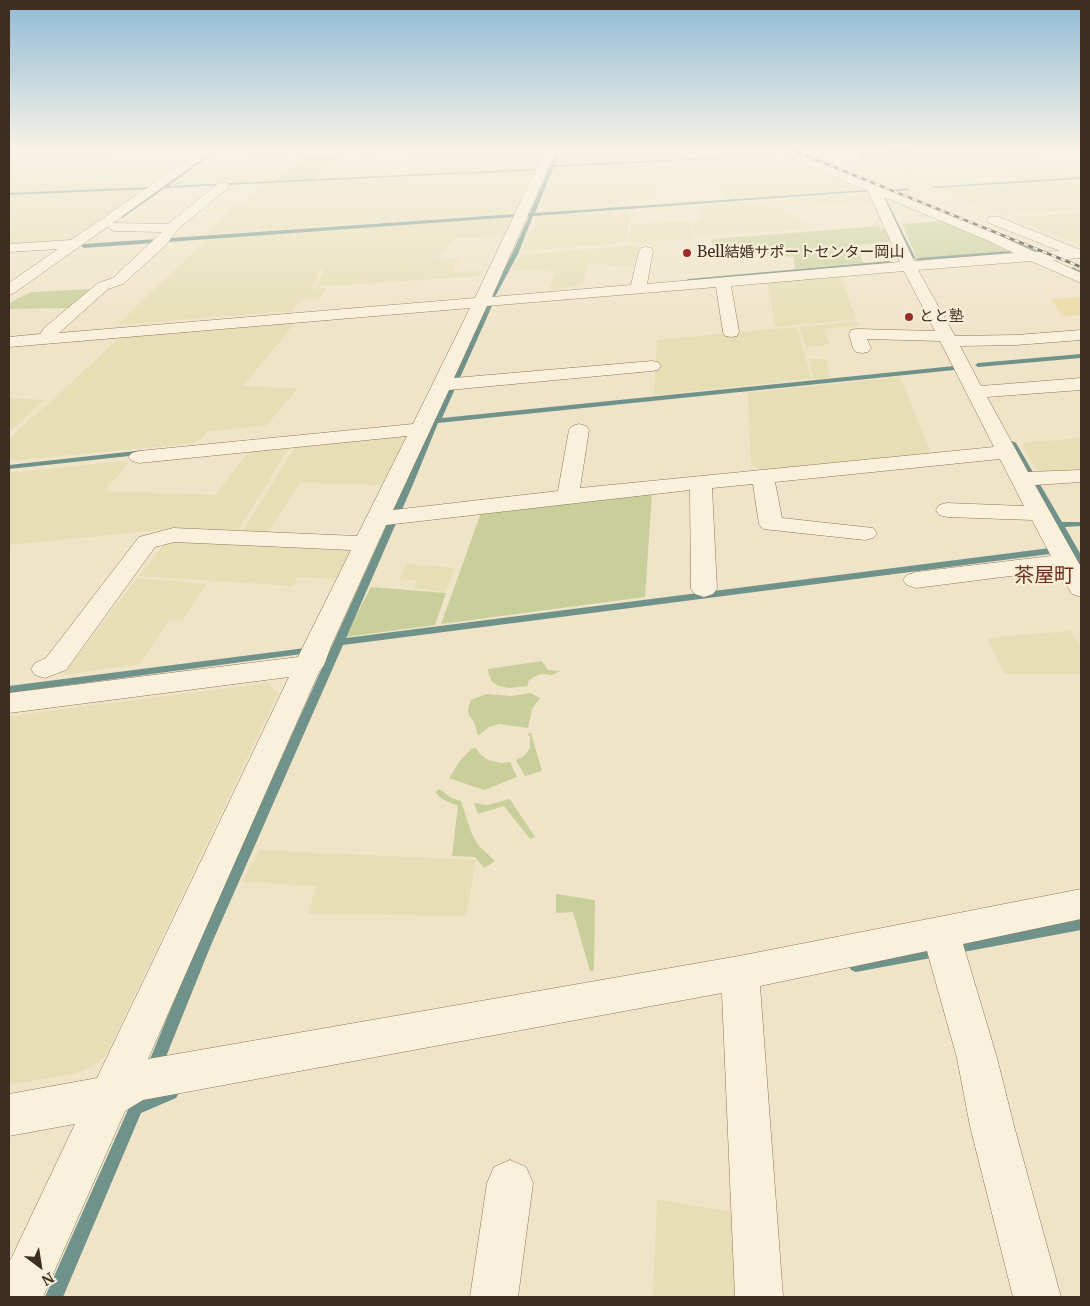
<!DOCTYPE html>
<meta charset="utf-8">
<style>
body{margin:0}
#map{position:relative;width:1090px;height:1306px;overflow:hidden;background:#f0e4c8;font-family:Merriweather,serif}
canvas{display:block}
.frame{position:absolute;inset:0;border:10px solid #3d2e20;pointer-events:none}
.north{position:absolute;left:15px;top:1241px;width:50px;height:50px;-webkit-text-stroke:4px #f7eed8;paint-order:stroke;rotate:149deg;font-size:14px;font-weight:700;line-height:20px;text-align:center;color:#3d2e20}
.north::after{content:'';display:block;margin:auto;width:18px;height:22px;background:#3d2e20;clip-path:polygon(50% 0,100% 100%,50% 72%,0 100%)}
</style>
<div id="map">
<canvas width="1090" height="1306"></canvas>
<div class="frame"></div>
<div class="north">N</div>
</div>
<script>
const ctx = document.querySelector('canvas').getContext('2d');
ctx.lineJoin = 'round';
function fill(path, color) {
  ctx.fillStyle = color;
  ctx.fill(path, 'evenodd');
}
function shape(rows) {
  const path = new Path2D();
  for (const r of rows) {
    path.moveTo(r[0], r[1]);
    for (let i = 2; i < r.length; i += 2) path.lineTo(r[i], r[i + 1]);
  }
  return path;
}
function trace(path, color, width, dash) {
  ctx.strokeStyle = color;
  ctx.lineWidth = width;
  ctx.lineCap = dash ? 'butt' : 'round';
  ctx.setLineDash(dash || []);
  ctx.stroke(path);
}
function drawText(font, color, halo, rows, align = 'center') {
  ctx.font = font + ' Merriweather,"Noto Sans JP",serif';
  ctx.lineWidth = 4.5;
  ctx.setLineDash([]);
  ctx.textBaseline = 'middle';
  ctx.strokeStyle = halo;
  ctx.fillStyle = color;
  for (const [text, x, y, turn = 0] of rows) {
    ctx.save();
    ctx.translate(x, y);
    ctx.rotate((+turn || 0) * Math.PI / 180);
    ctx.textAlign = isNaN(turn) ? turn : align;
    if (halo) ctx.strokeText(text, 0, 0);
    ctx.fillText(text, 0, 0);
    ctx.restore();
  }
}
const farmland = shape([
 [52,150,105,150,103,152,115,152,110,157,172,158,177,161,169,168,171,169,147,185,139,187,139,189,146,191,71,242,9,246,9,161,32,151],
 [426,150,492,150,492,152,543,153,537,168,316,178,341,155,407,156,412,151],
 [563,150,768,150,775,153,772,154,776,156,782,156,859,188,854,188,855,191,722,199,720,189,717,188,657,188,654,199,616,201,617,206,552,210,540,207,557,167,758,158,757,156,558,164],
 [973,150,1031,150,1073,175,1066,177,1021,179,1010,177,1002,173,960,171,901,175,871,163,865,154],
 [249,153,307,154,274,181,172,185,207,161,215,159,240,159],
 [533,172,516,210,503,214,203,234,263,184],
 [1081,181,1081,209,1003,215,939,190],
 [853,195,870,195,875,206,850,207,845,204,783,208,811,227,807,227,809,229,693,237,692,220,699,220,699,205],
 [631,211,626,240,618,241,613,244,529,250,522,248,538,216,587,213,595,216,590,213,615,212,615,219,612,219,627,221,617,219,618,212],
 [1081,213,1081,245,1013,219,1025,217],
 [514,217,506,237,455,238,438,258,388,262,458,258,454,272,483,271,481,276,316,287,325,267,322,267,311,289,326,288,318,300,302,299,292,311,117,325,208,238],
 [691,221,692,239,629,243,631,224],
 [639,245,634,267,588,264,583,284,569,288,549,290,555,271,512,270,520,256,528,254],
 [841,275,856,319,777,327,775,326,767,280],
 [857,321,859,325,824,329,830,344,806,348,800,327],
 [295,323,243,386,297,389,266,426,208,431,196,443,9,461,9,439,123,335],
 [797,327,811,377,808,379,654,395,657,340],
 [809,359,826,359,830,378,813,379],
 [900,377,931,454,760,470,751,465,748,393],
 [9,398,45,400,9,432],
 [410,432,382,485,300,483,268,532,243,531,297,444],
 [1081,437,1081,471,1042,473,1035,468,1023,447,1025,442,1062,440],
 [290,446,238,530,179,528,9,545,9,473,124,461,128,462,127,465,104,491,216,495,250,450],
 [171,541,351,550,337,579,298,577,293,586,139,576,165,543],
 [406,564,455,568,445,592,413,588,417,580,400,579],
 [137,578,206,584,182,621,170,620,139,664,63,675],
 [1070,631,1081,647,1081,674,1005,674,987,638],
 [268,683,278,693,106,1055,91,1067,74,1074,9,1085,9,716],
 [259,850,476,860,466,916,308,914,316,886,242,882],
 [657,1199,736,1213,739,1297,653,1297]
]);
const green = shape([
 [334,150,344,150,315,179,538,168,537,171,475,175,452,174,262,184,275,181,310,153,331,153],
 [942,221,989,241,1009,252,917,258,902,224],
 [879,226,880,229,887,229,892,242,857,245,863,263,795,269,794,257,759,255,757,250,713,249,712,239],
 [91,289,69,308,9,309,9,304,13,301,31,292],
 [652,493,645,597,441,624,481,513],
 [371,587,446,593,435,625,345,637],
 [542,661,548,670,560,671,552,675,541,674,534,677,529,680,527,686,509,688,499,686,492,682,489,675,488,669],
 [530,693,540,698,532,709,528,728,499,724,489,727,478,736,474,722,469,716,468,709,471,700,486,694,512,696],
 [531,733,542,771,525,776,516,760,524,756,530,748,530,737,527,734],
 [476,748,479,753,488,760,501,763,510,762,517,777,484,790,449,778,459,762,471,749],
 [439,789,452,798,461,801,471,832,478,845,495,861,484,868,475,857,452,856,458,806,442,799,435,792],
 [510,799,515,807,535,837,530,839,504,806,478,814,474,803,487,805],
 [556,894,595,900,594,970,590,971,573,912,556,913]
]);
const sand = shape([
 [1081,297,1081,315,1062,316,1051,299]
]);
const stream = shape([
 [214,150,219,150,168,186,533,169,535,170,165,188,122,218,118,218,118,216,214,150],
 [557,150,561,150,555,165,754,156,756,157,554,167,535,213,868,190,870,191,533,216,518,254,496,295,493,297,490,295,512,254,529,216,84,248,81,246,84,244,530,213,557,150],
 [901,150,938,150,863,154,866,161,864,162,858,153,901,150],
 [1081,177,1081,179,933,188,931,187,1081,177],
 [150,187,152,189,9,195,9,193,150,187],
 [908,188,910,190,888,192,886,191,908,188],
 [882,198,886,199,916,259,911,258,882,198],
 [1005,238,1009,238,1039,252,1034,253,1005,240,1005,238],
 [1009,251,1011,252,1011,254,918,262,915,260,918,258,1009,251],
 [889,261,892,263,891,264,688,283,685,281,688,279,889,261],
 [1073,267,1081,271,1081,275,1071,270,1071,268,1073,267],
 [489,304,492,306,442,418,954,366,957,368,954,370,438,423,414,482,346,638,1050,548,1054,551,1050,554,343,645,211,945,159,1074,154,1076,149,1074,146,1069,197,945,406,482,430,425,421,427,417,425,434,420,486,306,489,304],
 [1081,354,1081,358,978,367,975,365,978,363,1081,354],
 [1009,441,1012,441,1016,443,1062,522,1081,522,1081,526,1065,527,1081,555,1081,565,1077,562,1008,443,1009,441],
 [145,450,149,452,148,454,9,469,9,465,145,450],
 [313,647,318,650,317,652,9,693,9,686,313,647],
 [1081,918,1081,930,856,972,851,970,849,966,851,962,856,960,1081,918],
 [171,1085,176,1088,179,1093,176,1098,141,1113,63,1297,45,1297,131,1103,171,1085]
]);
const minor = shape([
 [13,150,27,150,9,159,9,152,13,150],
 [202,150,214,150,113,223,168,224,219,183,227,183,229,186,227,189,179,228,166,245,123,284,108,289,59,333,475,298,545,150,556,150,492,297,631,285,639,251,641,248,646,247,651,248,653,251,647,284,900,262,868,191,773,150,788,150,994,233,1035,252,1060,251,989,223,987,220,989,217,999,217,1081,250,1081,258,1053,260,1081,273,1081,283,1031,261,918,270,955,336,1016,335,1081,330,1081,340,1016,345,960,346,981,386,1081,378,1081,390,987,397,1028,472,1081,470,1081,482,1035,485,1081,567,1081,597,1072,594,1058,570,916,588,907,585,903,580,907,575,916,572,1051,556,1032,520,947,517,939,515,936,510,939,505,947,503,1024,506,1000,459,775,482,782,518,873,528,877,533,873,538,865,540,763,529,759,524,753,484,712,488,717,589,713,594,704,597,695,594,691,589,690,490,386,525,331,646,324,665,319,672,148,1059,739,956,1081,889,1081,919,963,944,997,1058,1014,1126,1061,1297,1013,1297,970,1126,957,1058,927,951,760,986,783,1297,735,1297,722,993,143,1100,125,1111,43,1297,9,1297,9,1263,75,1124,9,1136,9,1094,97,1078,289,677,9,713,9,693,298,657,351,550,174,542,155,547,66,670,45,678,35,675,31,669,35,663,46,658,139,537,173,528,357,536,407,436,139,463,132,461,128,457,132,453,139,451,413,424,470,308,9,347,9,337,40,334,44,328,98,283,113,278,162,232,114,231,107,227,14,293,9,295,9,283,58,249,9,252,9,244,71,240,202,150],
 [884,197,984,239,1014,253,914,261,884,197],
 [904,271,935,331,857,329,851,330,849,334,853,348,856,352,862,353,868,352,871,348,867,339,940,341,994,447,580,488,589,430,586,426,579,424,572,426,569,430,558,491,393,510,449,390,652,371,658,370,661,366,658,362,652,361,454,378,487,306,716,287,723,332,725,336,731,337,737,336,739,332,731,286,904,271],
 [365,150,376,150,370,154,366,153,365,150],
 [848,150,858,150,861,158,846,165,840,162,849,157,848,150],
 [1074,150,1081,150,1081,155,1077,154,1074,150],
 [510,1160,526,1167,533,1183,518,1297,470,1297,487,1183,494,1167,510,1160]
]);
const rail = shape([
 [792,150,1081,267]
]);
const markers = [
 [687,253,5,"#9e2a2b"],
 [909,317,5,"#9e2a2b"]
];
const farPoinames = [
 ["Bell結婚サポートセンター岡山",697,253],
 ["とと塾",919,317]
];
const quarterNames = [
 ["茶屋町",1044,576]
];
fill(farmland, '#e6deb5');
fill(green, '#c9cf9b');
fill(sand, '#ecd9a5');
fill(stream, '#6f938a');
trace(minor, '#8d765c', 1);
fill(minor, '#faf1dc');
trace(rail, '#3d2e20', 2.5);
trace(rail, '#f7eed8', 2, [5]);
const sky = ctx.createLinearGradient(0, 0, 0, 333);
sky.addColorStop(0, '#8fbad6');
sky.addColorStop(0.45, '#f8f3e6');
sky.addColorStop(1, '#f8f3e600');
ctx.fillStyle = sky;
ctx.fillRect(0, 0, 1090, 333);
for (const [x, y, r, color] of markers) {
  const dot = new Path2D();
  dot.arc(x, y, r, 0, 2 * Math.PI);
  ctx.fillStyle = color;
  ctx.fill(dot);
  trace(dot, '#f7eed8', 2);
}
drawText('15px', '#3d2e20', '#f7eed8', farPoinames, 'left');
drawText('20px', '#6b2e1e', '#f7eed8', quarterNames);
</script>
